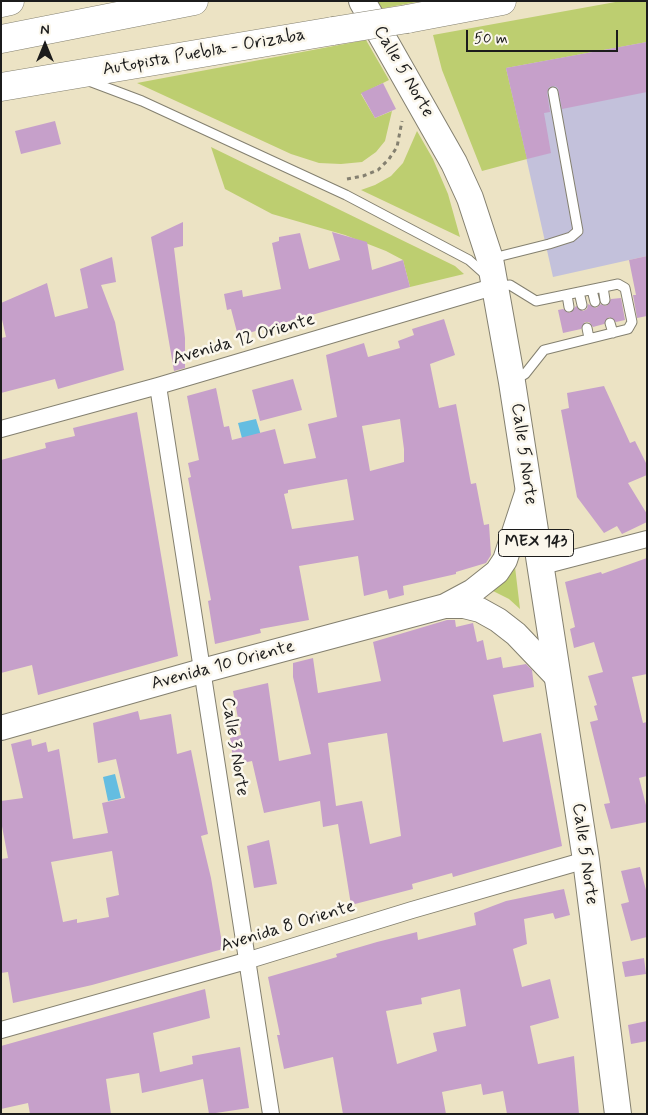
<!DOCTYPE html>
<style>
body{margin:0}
#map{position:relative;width:648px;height:1115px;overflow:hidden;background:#ece3c4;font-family:Mynerve,sans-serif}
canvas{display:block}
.frame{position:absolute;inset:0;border:2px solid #1c1c1c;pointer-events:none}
.north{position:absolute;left:20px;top:20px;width:50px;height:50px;-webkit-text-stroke:4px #fbf7ec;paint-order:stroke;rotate:0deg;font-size:14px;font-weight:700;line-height:20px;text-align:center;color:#1c1c1c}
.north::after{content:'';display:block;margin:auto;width:18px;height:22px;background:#1c1c1c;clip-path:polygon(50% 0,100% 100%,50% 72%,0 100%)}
.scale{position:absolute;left:466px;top:30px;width:152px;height:22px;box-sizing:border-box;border:2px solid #1c1c1c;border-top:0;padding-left:6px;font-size:15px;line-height:18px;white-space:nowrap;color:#1c1c1c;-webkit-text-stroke:4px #fbf7ec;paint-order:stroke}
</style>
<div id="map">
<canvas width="648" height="1115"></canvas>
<div class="frame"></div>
<div class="north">N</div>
<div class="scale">50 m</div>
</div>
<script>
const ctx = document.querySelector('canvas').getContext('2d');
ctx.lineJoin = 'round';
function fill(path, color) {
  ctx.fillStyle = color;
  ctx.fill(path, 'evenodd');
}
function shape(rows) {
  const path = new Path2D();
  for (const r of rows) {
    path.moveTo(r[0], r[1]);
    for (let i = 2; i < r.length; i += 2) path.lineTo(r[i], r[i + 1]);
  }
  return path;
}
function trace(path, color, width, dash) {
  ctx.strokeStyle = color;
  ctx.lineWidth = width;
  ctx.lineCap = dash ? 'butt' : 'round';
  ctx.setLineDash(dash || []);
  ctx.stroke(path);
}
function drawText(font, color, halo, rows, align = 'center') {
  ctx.font = font + ' Mynerve,sans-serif';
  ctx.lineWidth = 5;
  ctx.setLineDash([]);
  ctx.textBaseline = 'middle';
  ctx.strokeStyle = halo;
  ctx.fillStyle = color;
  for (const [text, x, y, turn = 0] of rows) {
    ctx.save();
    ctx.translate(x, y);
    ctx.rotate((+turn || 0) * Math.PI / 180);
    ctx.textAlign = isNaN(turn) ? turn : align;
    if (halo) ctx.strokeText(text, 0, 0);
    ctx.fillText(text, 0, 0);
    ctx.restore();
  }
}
const industrial = shape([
 [647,42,647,256,553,277,506,68]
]);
const green = shape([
 [375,1,422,1,379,9],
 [621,1,647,1,647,42,506,68,527,159,482,171,442,70,433,35],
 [366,40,389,80,361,94,375,118,392,111,385,141,376,152,362,162,341,164,319,163,291,154,137,83],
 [417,131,433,159,448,194,460,237,361,190,375,185,391,176,403,163],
 [211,147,455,266,464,274,410,287,403,260,386,251,345,235,272,214,225,189],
 [515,567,520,609,509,599,491,590]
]);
const water = shape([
 [256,419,263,442,244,446,238,423],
 [115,774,121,798,108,801,103,777]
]);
const building = shape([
 [647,42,647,92,562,109,558,88,555,86,549,87,547,93,550,112,544,113,551,153,527,159,506,68],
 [383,83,396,109,375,118,361,93],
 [55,121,61,144,21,154,15,131],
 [183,222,183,246,174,248,185,338,185,368,174,371,151,237],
 [332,232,367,242,372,270,403,260,410,287,238,336,231,309,227,310,224,294,242,290,243,297,281,289,272,243,279,241,279,237,300,233,309,269,340,260],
 [647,256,647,316,637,318,633,295,636,295,629,260],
 [112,257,116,282,101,285,115,322,124,370,58,389,55,379,1,393,1,338,6,337,1,315,1,303,47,283,55,317,88,308,80,269],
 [621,298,625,320,616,322,609,317,604,324,593,327,589,322,585,322,581,329,563,333,558,310,563,309,570,313,576,306,583,311,587,309,588,304,596,308,601,304,606,306,611,299],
 [444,319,455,355,430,364,439,408,456,404,471,484,476,483,484,525,489,524,491,555,486,563,456,572,456,574,403,586,404,595,389,599,387,590,364,596,358,556,299,566,309,620,260,629,261,633,215,644,208,601,211,600,188,478,191,477,188,463,199,460,187,396,216,388,224,427,229,426,232,440,275,429,284,464,316,458,308,424,337,417,326,355,364,343,368,357,400,348,398,341,414,335,412,329],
 [400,419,404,449,404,462,370,471,362,426],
 [347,479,354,520,292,529,284,494,288,493,288,490],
 [293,379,302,410,260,421,252,390],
 [604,386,630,443,635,441,647,465,647,475,628,483,647,514,647,522,622,534,617,526,604,533,577,497,561,410,569,408,567,393],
 [137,412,178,656,38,695,32,665,1,673,1,460,46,448,45,443,75,436,73,428],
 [647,558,647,674,632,677,643,723,647,722,647,776,639,778,647,809,647,822,611,829,604,804,610,803,590,722,598,720,594,706,597,705,588,676,603,672,594,642,574,648,570,629,575,627,565,582,601,572,602,574],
 [447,620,455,620,456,627,473,623,477,642,483,640,487,660,501,657,503,668,526,664,532,670,534,687,493,695,503,742,541,733,562,846,453,877,452,873,412,884,413,889,351,905,338,824,323,827,320,801,264,813,252,761,234,765,230,738,241,735,233,691,268,683,279,761,311,754,293,677,293,663,313,658,318,693,381,681,373,642],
 [387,733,401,836,370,844,362,801,336,806,328,743],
 [138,711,140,720,171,714,177,754,191,750,208,834,201,836,211,878,223,949,92,985,13,1003,8,972,1,973,1,859,8,858,1,821,1,801,23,798,11,744,31,739,32,746,46,742,48,752,59,749,73,839,108,833,102,803,125,798,116,759,98,763,93,723],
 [112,851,119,895,106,898,109,917,77,923,77,919,63,922,51,862],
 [269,840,277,884,254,888,247,846],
 [640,867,647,894,647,937,631,941,621,904,629,902,621,871],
 [564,889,570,915,555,919,553,913,524,919,527,944,513,949,522,987,550,979,559,1018,530,1026,538,1064,574,1056,579,1114,507,1114,503,1091,483,1095,481,1084,442,1092,446,1114,343,1114,333,1057,284,1069,277,1035,280,1035,268,977,337,957,336,954,377,942,417,932,418,940,476,925,474,913,506,901],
 [460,989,466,1026,433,1033,437,1051,397,1064,386,1011,422,1004,421,998],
 [644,958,646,974,625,977,622,962],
 [205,989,210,1018,153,1033,160,1072,193,1064,192,1056,240,1047,249,1108,209,1114,203,1079,142,1093,139,1073,106,1079,111,1114,30,1114,28,1103,1,1109,1,1046],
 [647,1021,647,1041,631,1044,628,1025]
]);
const path = shape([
 [347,179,363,176,378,170,389,159,397,147,402,121]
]);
const lane = shape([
 [89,81,142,101,346,195,469,260,487,276],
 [493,258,549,244,571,237,578,231,553,92],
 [498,286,510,285,536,301,618,284,625,288,632,322,628,329,544,350,525,374,515,380],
 [603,287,605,300],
 [592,290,595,302],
 [579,292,582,305],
 [567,295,569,307],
 [610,323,613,333],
 [587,328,589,338]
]);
const street = shape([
 [158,386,271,1114],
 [1,429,158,386,496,286],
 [539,567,647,539],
 [1,1030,246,961,412,910,586,860]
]);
const secondary = shape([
 [445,606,464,606,480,610,498,620,516,634,557,677],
 [1,728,202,671,445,606,473,591,497,572,505,560,528,490]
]);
const primary = shape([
 [362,1,454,163,470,198,490,259,512,382,586,860,618,1114]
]);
const highway = shape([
 [1,3,10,1],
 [407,19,502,1],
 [1,39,194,1],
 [1,87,333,31]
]);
const highwayBridge = shape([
 [333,31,407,19]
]);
const shields = [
 [536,543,75]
];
const shieldNames = [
 ["MEX 143",536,543]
];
const streetNames = [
 ["Autopista Puebla - Orizaba",204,53,-10],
 ["Calle 5 Norte",403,72,60],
 ["Avenida 12 Oriente",244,340,-16],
 ["Calle 5 Norte",523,454,82],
 ["Avenida 10 Oriente",223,666,-15],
 ["Calle 3 Norte",234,747,81],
 ["Calle 5 Norte",584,854,82],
 ["Avenida 8 Oriente",288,927,-17]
];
fill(industrial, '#c3c1db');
fill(green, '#bdce70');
fill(water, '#64bde1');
fill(building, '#c6a0ca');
trace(lane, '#848070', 11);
trace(street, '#848070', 18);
trace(secondary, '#848070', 26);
trace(primary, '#848070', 28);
trace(highway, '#848070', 29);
trace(path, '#848070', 3, [4, 4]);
trace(lane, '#fff', 9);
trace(street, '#fff', 16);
trace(secondary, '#fff', 24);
trace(primary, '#fff', 26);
trace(highway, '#fff', 28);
trace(highwayBridge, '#848070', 29, []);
trace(highwayBridge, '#fff', 28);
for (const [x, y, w] of shields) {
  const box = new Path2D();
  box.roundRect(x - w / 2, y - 13.5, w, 27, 4);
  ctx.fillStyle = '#fbf7ec';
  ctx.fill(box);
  trace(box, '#1c1c1c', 1);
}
drawText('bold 16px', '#1c1c1c', null, shieldNames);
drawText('18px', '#1c1c1c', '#fbf7ec', streetNames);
</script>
